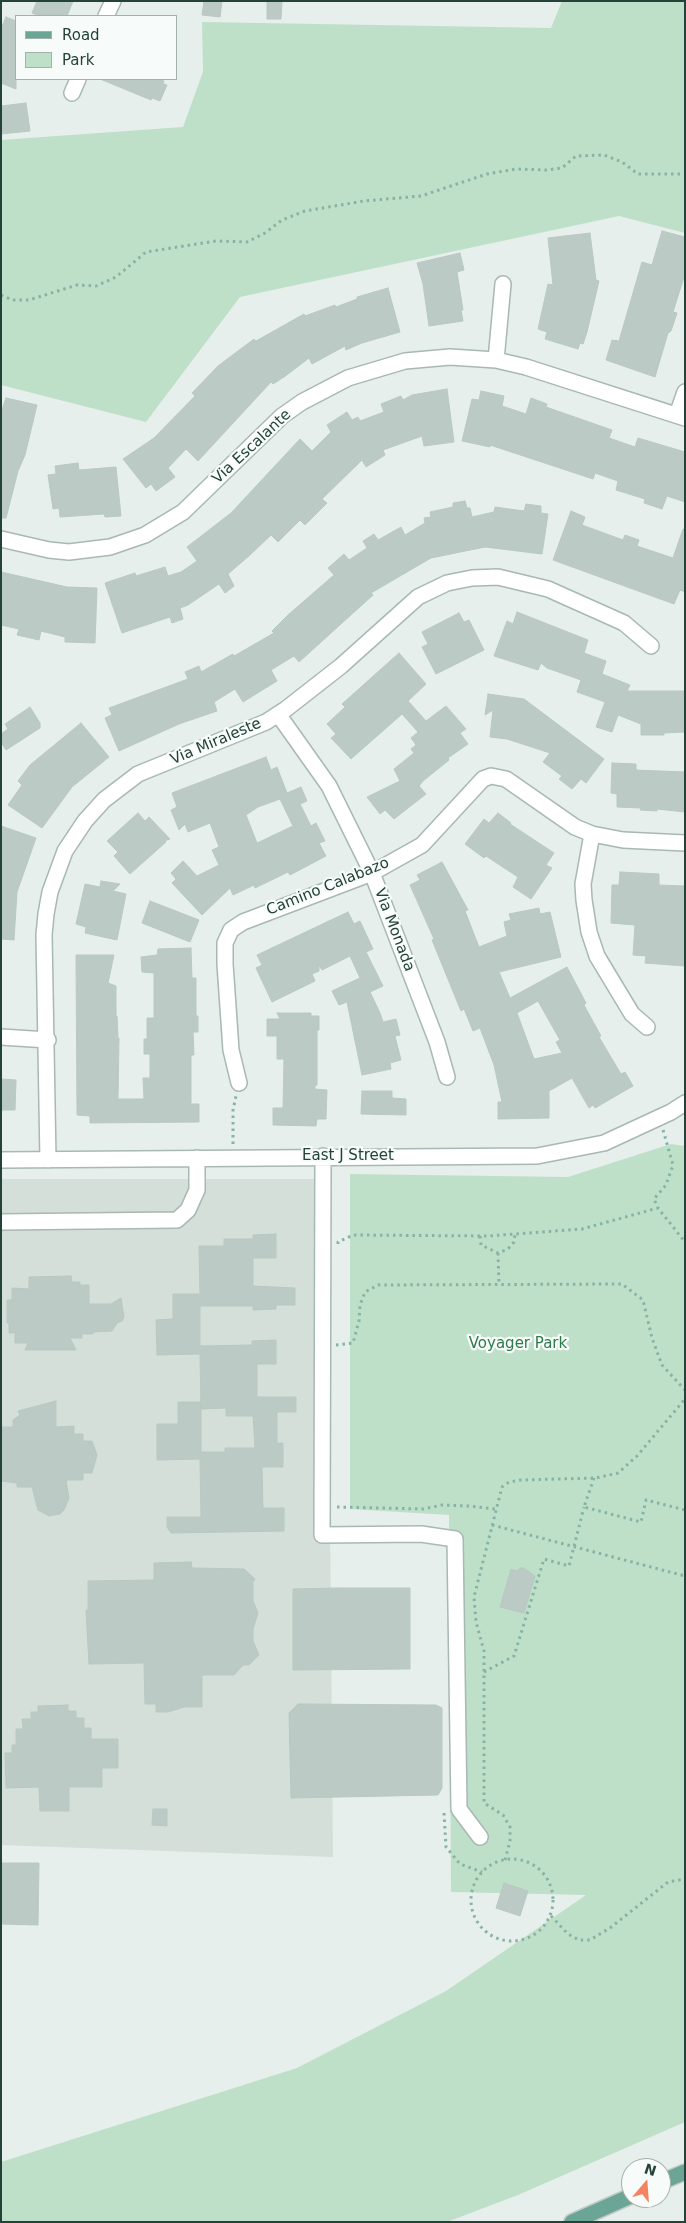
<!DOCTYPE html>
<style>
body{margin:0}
#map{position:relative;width:686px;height:2223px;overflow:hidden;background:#e6efeb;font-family:"DejaVu Sans",sans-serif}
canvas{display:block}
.frame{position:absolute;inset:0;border:2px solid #24423a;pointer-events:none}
.legend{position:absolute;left:15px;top:15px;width:162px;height:65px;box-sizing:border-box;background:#f7fbf9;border:1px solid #a3b1ad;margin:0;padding:6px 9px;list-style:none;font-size:15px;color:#24423a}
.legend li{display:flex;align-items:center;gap:10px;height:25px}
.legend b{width:25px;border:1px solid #a3b1ad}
.north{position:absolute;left:621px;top:2158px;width:50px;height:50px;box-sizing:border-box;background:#f7fbf9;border:1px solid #a3b1ad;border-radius:50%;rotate:18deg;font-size:14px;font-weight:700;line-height:20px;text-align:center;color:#24423a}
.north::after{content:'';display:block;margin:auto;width:18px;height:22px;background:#f4845f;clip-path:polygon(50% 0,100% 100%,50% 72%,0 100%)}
</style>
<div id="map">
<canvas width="686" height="2223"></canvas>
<div class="frame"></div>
<ul class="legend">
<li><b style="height:6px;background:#6aa596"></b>Road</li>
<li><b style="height:14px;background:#bfe0c8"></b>Park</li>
</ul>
<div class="north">N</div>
</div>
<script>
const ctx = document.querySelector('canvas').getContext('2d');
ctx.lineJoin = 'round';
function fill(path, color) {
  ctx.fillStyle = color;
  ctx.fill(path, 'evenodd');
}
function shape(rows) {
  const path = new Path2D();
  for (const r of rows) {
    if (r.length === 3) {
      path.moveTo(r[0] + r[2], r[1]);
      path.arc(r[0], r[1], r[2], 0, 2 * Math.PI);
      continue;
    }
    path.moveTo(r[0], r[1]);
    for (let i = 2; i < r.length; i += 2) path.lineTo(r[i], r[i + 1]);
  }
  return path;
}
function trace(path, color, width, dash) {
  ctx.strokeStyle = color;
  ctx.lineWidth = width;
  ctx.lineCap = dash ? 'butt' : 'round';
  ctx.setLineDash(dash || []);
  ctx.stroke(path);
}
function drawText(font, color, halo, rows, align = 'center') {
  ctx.font = font + ' "DejaVu Sans",sans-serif';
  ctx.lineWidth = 4.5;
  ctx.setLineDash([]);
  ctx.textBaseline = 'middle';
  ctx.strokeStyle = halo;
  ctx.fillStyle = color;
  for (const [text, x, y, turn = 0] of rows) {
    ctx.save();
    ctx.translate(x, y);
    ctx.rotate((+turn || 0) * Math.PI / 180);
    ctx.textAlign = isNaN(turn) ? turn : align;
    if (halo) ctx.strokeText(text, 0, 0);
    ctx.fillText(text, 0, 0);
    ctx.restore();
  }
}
const built = shape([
 [1,1179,327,1179,333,1857,1,1845]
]);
const green = shape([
 [562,1,685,1,685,233,619,216,240,297,146,422,1,385,1,140,183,127,203,72,202,22,551,28],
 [671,1144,685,1146,685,2122,518,2195,447,2222,1,2222,1,2162,297,2068,446,1991,586,1895,451,1892,449,1515,350,1509,350,1174,568,1177]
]);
const building = shape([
 [37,1,73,1,67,16,40,16,32,13,37,1],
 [204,1,222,1,220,17,202,15,204,1],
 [267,1,282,1,281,19,267,19,267,1],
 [6,17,16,21,16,89,1,83,1,29,6,17],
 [100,79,158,79,164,81,163,84,167,85,160,101,152,98,151,100,100,79],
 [26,103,30,131,1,134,1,106,26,103],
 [662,231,685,237,685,274,673,312,677,313,671,331,668,333,655,377,606,360,612,340,619,341,642,262,652,265,662,231],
 [590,233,596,280,599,281,587,332,583,344,580,343,578,349,545,339,547,332,538,329,548,284,553,285,548,238,590,233],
 [460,253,464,270,457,272,463,310,461,310,463,321,429,326,423,284,417,263,460,253],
 [388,288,400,332,362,343,346,350,345,346,312,364,309,358,284,377,273,384,271,382,198,461,186,449,168,468,175,477,156,491,151,484,146,488,123,459,154,438,195,396,192,393,218,366,254,339,256,341,304,314,305,316,335,305,336,307,357,299,357,297,388,288],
 [447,389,454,442,424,446,422,436,383,450,385,455,366,467,362,460,322,499,327,503,305,525,300,520,278,542,271,535,250,555,228,574,234,586,225,593,219,584,188,605,180,608,183,619,172,623,170,617,122,633,105,583,135,573,136,576,165,567,168,576,181,572,197,561,187,547,231,513,300,439,312,451,331,432,327,425,347,412,352,420,358,417,360,421,384,412,381,404,401,396,403,400,412,395,447,389],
 [481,391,504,396,502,406,526,414,531,398,547,404,546,407,612,430,609,438,635,447,638,438,685,452,685,502,667,496,662,509,644,503,645,499,616,490,618,481,595,473,593,479,490,445,490,447,462,441,472,399,479,400,481,391],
 [6,398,37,405,25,455,18,471,6,518,1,518,1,413,6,398],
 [78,463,79,470,116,467,121,516,105,517,104,514,60,517,59,508,53,509,48,475,56,474,55,466,78,463],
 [465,501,467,508,470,508,472,517,494,512,495,507,524,511,526,504,541,506,541,513,548,514,542,554,485,547,431,558,371,593,373,595,299,662,294,656,271,670,277,681,243,702,235,689,214,702,217,711,179,724,119,751,105,718,112,715,109,708,188,679,185,672,199,666,201,672,233,654,234,656,274,633,272,631,288,615,334,575,328,568,344,554,349,560,367,548,363,541,374,534,378,540,401,527,405,535,425,523,424,518,431,517,430,512,453,507,453,503,465,501],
 [571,511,585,517,582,525,623,540,625,535,639,540,637,546,673,558,683,529,685,529,685,592,680,590,674,604,553,560,571,511],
 [1,572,67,587,97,588,95,643,65,642,65,637,41,631,39,640,17,635,19,629,1,625,1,572],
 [517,612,588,640,584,653,606,661,602,674,630,685,627,691,685,691,685,732,664,733,664,735,641,735,641,724,618,715,612,732,596,727,605,702,577,692,581,680,547,668,541,663,538,670,494,656,507,621,513,624,517,612],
 [459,613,464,622,469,620,484,650,436,674,422,647,428,644,422,632,459,613],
 [399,653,426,684,408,701,426,721,446,706,466,729,460,733,468,744,448,758,449,760,423,781,419,786,426,794,394,819,385,810,380,814,367,797,400,781,394,769,414,753,411,749,416,745,411,738,418,732,402,714,351,759,331,738,336,734,327,724,345,707,342,704,399,653],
 [488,694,524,699,604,759,586,783,581,779,572,789,559,779,562,776,543,762,550,753,507,739,490,737,493,710,485,715,488,694],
 [30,707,40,723,40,728,6,750,1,742,1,734,8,729,5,724,30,707],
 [81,723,109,757,72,787,42,828,8,805,22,785,18,781,30,765,81,723],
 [266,757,271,770,277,767,287,793,301,787,307,801,300,804,311,826,316,823,325,841,319,843,326,856,290,875,288,872,255,888,254,885,233,895,230,888,202,915,172,883,176,879,171,873,183,861,197,876,219,865,212,850,219,847,210,823,188,832,185,824,179,830,171,810,177,807,172,793,266,757],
 [280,799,293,826,257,843,246,815,258,807,280,799],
 [612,763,636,764,636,770,685,772,685,812,657,809,657,811,640,810,641,808,617,807,617,794,611,793,612,763],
 [138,813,145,821,149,817,170,839,164,841,166,842,130,874,114,856,118,852,107,841,138,813],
 [498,813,511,823,510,824,554,853,546,865,552,868,531,899,513,887,518,877,486,856,484,858,465,844,484,819,489,823,498,813],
 [1,826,36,838,17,892,14,940,1,939,1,826],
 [442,862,468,910,465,911,479,947,507,936,504,922,511,920,509,914,539,908,540,914,550,912,561,957,499,972,510,998,567,967,586,1003,584,1005,601,1036,599,1037,621,1074,625,1072,633,1086,595,1108,593,1105,589,1108,572,1078,549,1091,549,1118,498,1119,498,1102,502,1102,494,1065,480,1028,473,1031,464,1009,461,1011,432,940,434,939,410,885,420,880,417,875,442,862],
 [538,1001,560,1040,556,1042,562,1053,534,1059,517,1013,538,1001],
 [620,872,659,874,659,885,685,886,685,966,645,963,646,956,633,955,635,925,611,923,612,885,619,885,620,872],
 [101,881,120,884,113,891,126,894,117,940,85,933,86,927,76,924,85,884,100,887,101,881],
 [150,901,199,920,190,942,142,923,150,901],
 [348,912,354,924,360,921,373,949,366,952,383,986,370,992,380,1013,383,1022,396,1019,400,1035,395,1036,401,1060,390,1063,391,1069,362,1075,347,1002,339,1005,332,991,360,978,350,956,322,970,319,965,319,971,312,974,315,981,272,1002,256,968,262,965,257,955,348,912],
 [191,948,192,978,196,978,196,1016,198,1016,198,1032,193,1032,194,1055,191,1055,191,1104,199,1104,199,1122,90,1123,90,1116,77,1115,76,955,114,955,108,983,116,986,116,1016,117,1016,118,1038,119,1038,118,1099,144,1099,143,1078,150,1078,150,1054,144,1054,144,1039,147,1039,147,1018,154,1018,154,973,142,972,141,957,157,955,158,949,191,948],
 [277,1013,311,1013,311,1016,319,1016,319,1030,317,1030,317,1085,315,1086,315,1089,327,1090,326,1119,317,1119,316,1126,273,1125,273,1108,283,1108,284,1059,277,1059,277,1036,267,1036,267,1019,280,1019,277,1013],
 [1,1079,16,1080,15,1110,1,1110,1,1079],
 [362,1091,392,1091,392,1098,406,1099,406,1115,361,1114,362,1091],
 [276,1234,276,1258,253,1258,253,1286,295,1288,295,1305,276,1305,276,1309,253,1310,253,1306,200,1306,200,1346,252,1345,252,1341,276,1340,276,1364,257,1364,257,1397,296,1397,296,1412,277,1412,277,1443,283,1443,283,1467,262,1467,263,1508,284,1508,284,1531,171,1533,167,1527,167,1517,201,1517,200,1459,157,1460,157,1424,178,1424,178,1402,201,1402,201,1452,225,1452,225,1448,255,1448,253,1416,226,1416,226,1408,201,1409,200,1354,157,1355,156,1320,173,1319,173,1294,200,1294,199,1246,224,1246,224,1239,253,1239,253,1235,276,1234],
 [71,1276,72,1282,80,1282,80,1285,89,1285,89,1304,111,1304,121,1298,124,1317,122,1321,117,1323,112,1331,93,1332,93,1334,82,1334,82,1338,70,1338,76,1350,25,1350,28,1343,15,1343,15,1333,9,1333,9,1323,7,1323,7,1300,12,1300,12,1288,29,1289,29,1277,71,1276],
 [56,1401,56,1427,74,1426,74,1434,83,1434,83,1441,92,1441,97,1455,92,1473,83,1473,83,1480,66,1480,69,1498,64,1510,60,1514,49,1516,38,1510,32,1487,17,1487,17,1483,1,1481,1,1427,13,1427,13,1420,20,1415,18,1411,56,1401],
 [191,1562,192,1568,244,1569,255,1579,253,1582,253,1601,258,1613,253,1629,253,1641,259,1655,249,1665,243,1665,234,1675,202,1675,202,1707,184,1707,168,1712,156,1712,156,1704,145,1704,144,1663,89,1664,86,1610,88,1610,88,1581,154,1580,154,1563,191,1562],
 [520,1568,524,1568,535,1576,524,1613,500,1607,511,1569,517,1571,520,1568],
 [338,1588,410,1588,410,1669,293,1670,293,1589,338,1588],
 [298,1704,436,1705,442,1708,442,1788,438,1795,291,1798,289,1713,298,1704],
 [68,1705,68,1711,76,1711,76,1718,84,1718,84,1728,91,1728,91,1739,118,1739,118,1768,102,1768,102,1787,69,1787,69,1811,40,1811,39,1787,6,1788,5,1753,12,1753,12,1745,16,1745,16,1729,23,1729,22,1719,31,1719,31,1712,38,1712,38,1706,68,1705],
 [153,1809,167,1809,167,1826,152,1825,153,1809],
 [1,1863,39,1863,38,1925,1,1924,1,1863],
 [504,1883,528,1891,520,1916,496,1908,504,1883]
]);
const path = shape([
 [1,295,12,300,29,300,77,285,96,286,116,277,146,252,216,241,247,242,265,233,282,220,305,211,364,201,421,196,487,174,516,169,546,170,562,168,576,156,604,155,622,162,638,174,685,174],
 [663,1130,673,1165,666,1185,654,1199,658,1208,685,1242],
 [233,1144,233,1110,236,1096],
 [480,1236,481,1245,498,1253,508,1249,514,1242,515,1234],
 [338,1244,338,1242,353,1235,488,1236,582,1229,658,1208],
 [498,1253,499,1285],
 [336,1345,353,1343,359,1321,360,1305,365,1292,378,1285,622,1284,643,1300,652,1338,662,1365,685,1390],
 [594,1478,584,1507,641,1522,646,1500,685,1510],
 [337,1507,423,1509,442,1505,470,1506,495,1509],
 [492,1525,685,1576],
 [484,1672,514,1656,544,1559,569,1566,584,1507],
 [444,1813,446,1847,460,1864,482,1872],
 [512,1900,41],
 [505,1860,510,1841,510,1827,503,1815,484,1803,484,1651,476,1622,474,1597,502,1487,509,1482,521,1480,596,1478,618,1473,637,1456,685,1399],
 [551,1916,568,1934,579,1940,590,1940,610,1928,668,1882,685,1879]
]);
const minor = shape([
 [106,16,113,1],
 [72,93,78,79],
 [496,360,503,284],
 [677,415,685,392],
 [1,539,49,550,69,552,110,547,145,535,183,512,282,416,302,402,348,378,405,361,450,357,496,360,526,367,685,418],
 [278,714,329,786,372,873,437,1042,447,1077],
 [592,834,583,884,584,900,589,932,597,956,632,1014,647,1027],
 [1,1037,48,1040],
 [239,1083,231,1050,225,964,225,943,231,930,243,922,372,873,422,845,483,779,491,776,506,779,575,827,592,834,623,840,685,843],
 [323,1156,322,1535,421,1534,455,1539,459,1809,480,1837],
 [1,1160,537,1156,604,1143,671,1112,685,1103],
 [48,1160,44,935,46,914,50,892,65,851,85,821,104,800,138,774,266,722,286,709,341,666,418,597,447,583,472,578,498,577,548,589,624,623,651,646],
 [1,1222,177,1220,188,1210,197,1190,197,1158]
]);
const major = shape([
 [661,2182,685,2172],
 [572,2222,631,2196]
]);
const streetNames = [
 ["Via Escalante",252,447,-43],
 ["Via Miraleste",216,742,-23],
 ["Camino Calabazo",328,887,-22],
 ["Via Monada",394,930,69],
 ["East J Street",348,1156]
];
const parkNames = [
 ["Voyager Park",518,1344]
];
fill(built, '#d4dfda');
fill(green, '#bfe0c8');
fill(building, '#bbcac4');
trace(building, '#b8c9c2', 1);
trace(minor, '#a8b8b2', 18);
trace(major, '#c2cac8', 18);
trace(path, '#86b3a5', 3, [2.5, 4]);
trace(minor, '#fff', 15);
trace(major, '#6aa596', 15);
drawText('15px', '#24423a', '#f7fbf9', streetNames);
drawText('15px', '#2d7a4b', '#f7fbf9', parkNames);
</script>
